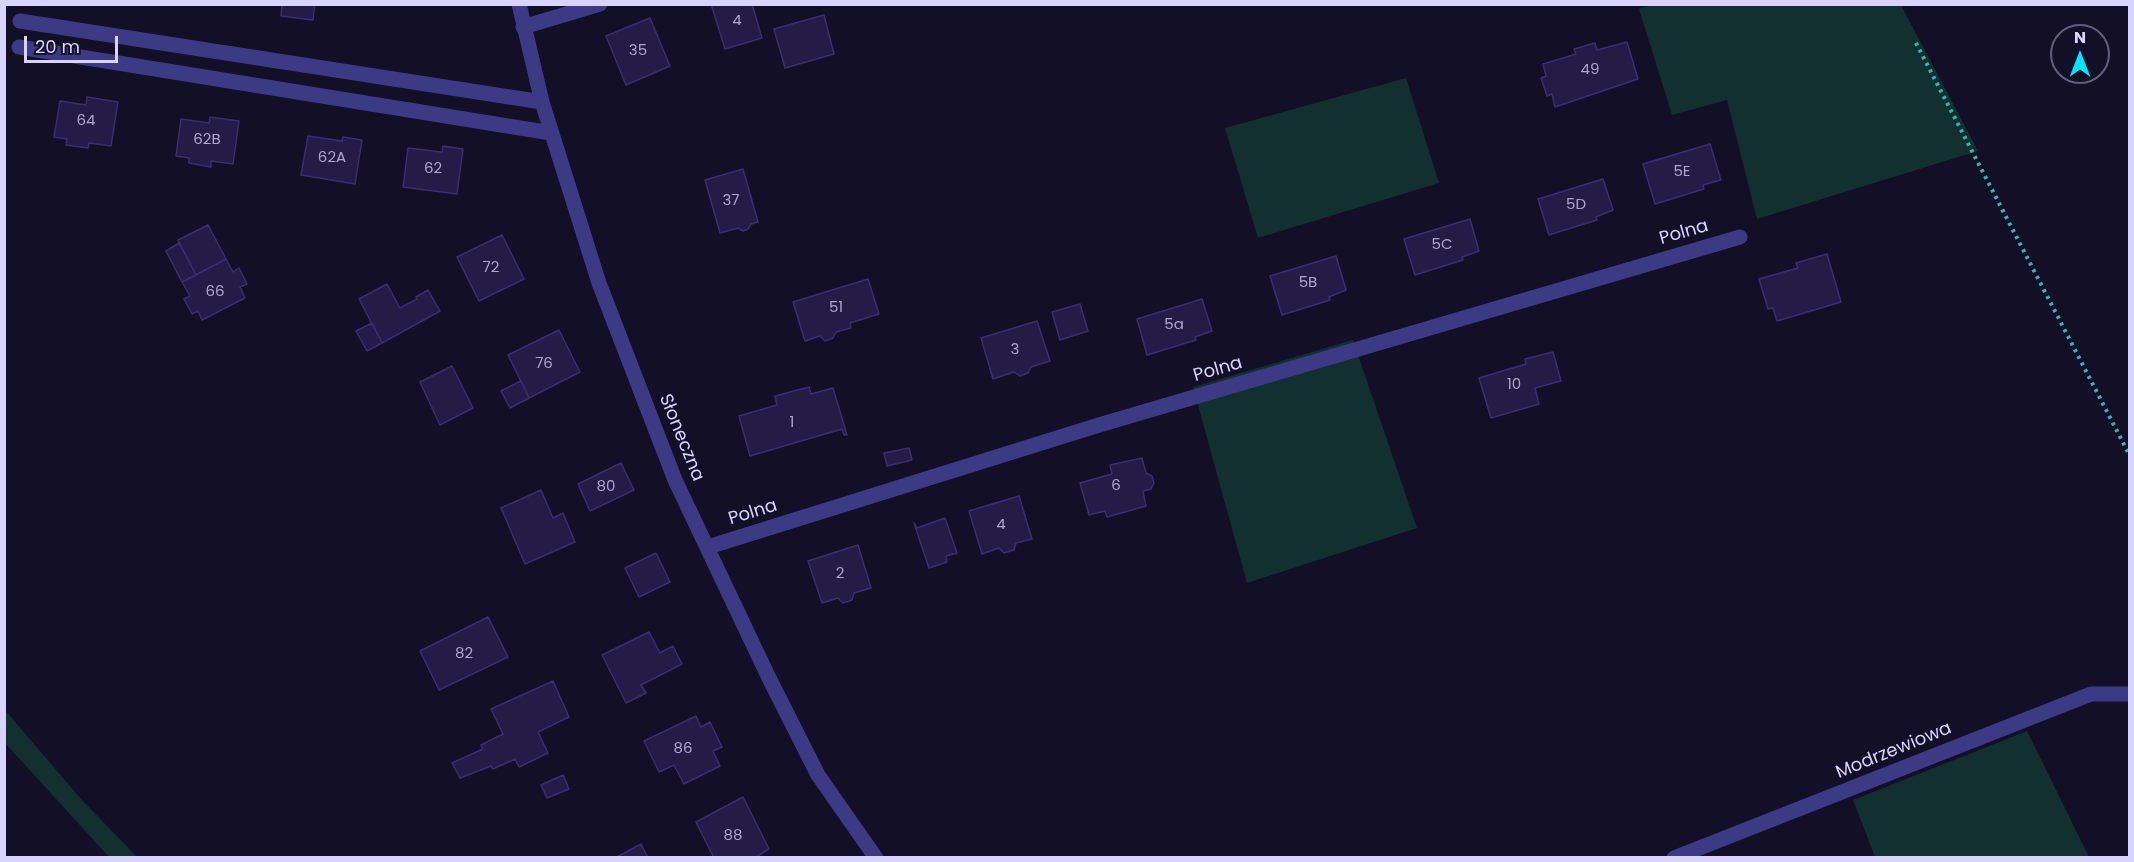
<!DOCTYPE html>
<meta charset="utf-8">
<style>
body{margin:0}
#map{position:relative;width:2134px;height:862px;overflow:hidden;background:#130f26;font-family:Poppins,sans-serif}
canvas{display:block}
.frame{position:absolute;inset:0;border:6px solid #d9d4ff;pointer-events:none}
.north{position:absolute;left:2050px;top:24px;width:60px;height:60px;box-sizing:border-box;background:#130f26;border:2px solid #625e7d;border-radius:50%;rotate:0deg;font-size:16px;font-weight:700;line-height:24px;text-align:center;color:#d9d4ff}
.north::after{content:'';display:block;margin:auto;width:21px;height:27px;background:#00e5ff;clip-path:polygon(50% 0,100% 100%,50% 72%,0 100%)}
.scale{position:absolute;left:24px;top:36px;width:94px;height:27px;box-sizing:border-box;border:3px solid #d9d4ff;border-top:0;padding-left:8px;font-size:18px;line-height:21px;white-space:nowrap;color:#d9d4ff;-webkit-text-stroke:4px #130f26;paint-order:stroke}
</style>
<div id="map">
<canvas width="2134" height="862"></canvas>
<div class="frame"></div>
<div class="north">N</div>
<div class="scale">20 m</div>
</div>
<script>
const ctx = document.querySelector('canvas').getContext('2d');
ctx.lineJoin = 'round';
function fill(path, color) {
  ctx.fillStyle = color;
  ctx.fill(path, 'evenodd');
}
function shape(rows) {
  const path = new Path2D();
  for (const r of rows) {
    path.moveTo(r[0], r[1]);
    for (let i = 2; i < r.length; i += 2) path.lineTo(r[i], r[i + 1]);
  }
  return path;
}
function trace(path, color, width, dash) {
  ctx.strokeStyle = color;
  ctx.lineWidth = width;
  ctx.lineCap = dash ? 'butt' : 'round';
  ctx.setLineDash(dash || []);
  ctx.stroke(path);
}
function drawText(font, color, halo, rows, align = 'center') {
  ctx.font = font + ' Poppins,sans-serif';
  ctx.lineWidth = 6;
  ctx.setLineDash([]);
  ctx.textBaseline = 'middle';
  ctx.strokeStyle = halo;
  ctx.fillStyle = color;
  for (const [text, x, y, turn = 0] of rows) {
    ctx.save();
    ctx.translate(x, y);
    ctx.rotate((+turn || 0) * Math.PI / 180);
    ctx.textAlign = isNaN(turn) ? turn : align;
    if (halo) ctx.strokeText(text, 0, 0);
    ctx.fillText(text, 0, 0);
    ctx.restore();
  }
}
const green = shape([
 [1653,4,1901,5,1978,151,1757,219,1727,100,1672,115,1639,9],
 [1406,78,1439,183,1258,238,1225,128],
 [1353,340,1417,528,1247,583,1193,387],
 [5,710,81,799,137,857,109,857,5,743],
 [2027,731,2089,857,1875,857,1853,800]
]);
const building = shape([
 [282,4,315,4,313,20,281,16,282,4],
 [711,4,752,4,762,38,725,49,711,4],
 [824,15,834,54,785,68,774,29,824,15],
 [650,18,670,66,626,85,606,36,650,18],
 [1627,42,1638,79,1555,107,1552,94,1547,96,1541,78,1546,76,1543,64,1576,54,1574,49,1595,43,1597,50,1627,42],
 [87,97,118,102,111,146,89,143,88,148,66,145,67,139,54,137,60,101,86,105,87,97],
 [210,117,239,121,233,164,211,161,211,167,189,163,189,158,176,156,181,119,209,123,210,117],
 [308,136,342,141,343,137,362,140,355,184,301,175,308,136],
 [1710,144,1721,180,1703,185,1704,189,1655,204,1643,164,1710,144],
 [443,146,463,149,457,194,403,187,408,148,442,152,443,146],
 [743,169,758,222,751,224,748,229,743,231,738,228,720,233,705,180,743,169],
 [1603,179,1613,210,1596,217,1597,220,1549,235,1538,199,1603,179],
 [1470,219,1479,251,1462,257,1463,260,1415,275,1404,239,1470,219],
 [208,225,226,259,196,275,178,240,208,225],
 [502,235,524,279,479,301,457,257,502,235],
 [179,243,196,275,182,282,166,251,179,243],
 [1827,254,1841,302,1777,321,1773,308,1768,309,1759,279,1798,268,1796,263,1827,254],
 [1336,256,1346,290,1329,297,1330,300,1282,315,1270,276,1336,256],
 [226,259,233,272,239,268,247,284,240,287,245,298,202,320,198,311,192,314,184,299,190,296,182,282,226,259],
 [868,279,879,314,850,323,851,328,836,332,833,338,825,341,820,336,805,341,793,302,868,279],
 [387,284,400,308,417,299,416,297,428,290,440,311,382,343,359,299,387,284],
 [1202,299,1212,331,1195,337,1196,340,1147,355,1137,319,1202,299],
 [1080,304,1088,331,1060,340,1052,312,1080,304],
 [1037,321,1050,361,1031,367,1028,373,1020,376,1014,372,993,379,981,338,1037,321],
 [372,323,382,343,367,351,356,331,372,323],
 [559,330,580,372,529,398,508,355,559,330],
 [1553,352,1561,381,1535,388,1539,404,1491,418,1479,378,1526,364,1525,359,1553,352],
 [452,366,473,408,440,425,420,382,452,366],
 [521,381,529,398,510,408,501,391,521,381],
 [809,387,811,394,833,388,847,435,844,435,842,429,750,456,739,416,777,405,775,396,809,387],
 [909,448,912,460,887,466,884,453,909,448],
 [1142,458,1146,473,1152,476,1154,483,1151,489,1143,491,1146,506,1107,517,1105,511,1089,515,1080,483,1112,474,1110,465,1142,458],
 [621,463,634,490,590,511,578,484,621,463],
 [541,490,553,518,563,513,575,542,525,564,501,508,541,490],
 [1019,496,1032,539,1016,543,1014,550,1004,553,999,548,982,554,969,511,1019,496],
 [945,518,957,553,946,556,947,562,929,568,914,523,917,528,945,518],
 [858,545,871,588,854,593,852,600,843,603,838,598,822,603,808,561,858,545],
 [656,553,670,582,639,597,625,568,656,553],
 [488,617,508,657,439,690,420,651,488,617],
 [649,632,660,653,673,646,682,664,641,685,646,693,626,703,602,655,649,632],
 [553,681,569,717,538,732,548,753,519,767,515,759,493,769,491,766,460,778,452,763,483,749,481,745,503,734,491,709,553,681],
 [696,716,701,727,710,722,722,747,713,751,720,766,684,784,674,765,659,772,644,741,696,716],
 [563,775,569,789,547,798,541,785,563,775],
 [743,797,769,849,754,858,714,858,696,822,743,797],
 [641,844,648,858,615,858,641,844]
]);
const path = shape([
 [1916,43,2130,456]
]);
const minor = shape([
 [519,4,542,102,599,283,675,480,769,678,818,775,876,858],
 [20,21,542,102],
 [523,27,600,4],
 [19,47,551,133],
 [708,547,1099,425,1740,237],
 [1674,858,2091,694,2130,694]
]);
const numberNames = [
 ["4",737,21],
 ["35",638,51],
 ["49",1590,70],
 ["64",86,121],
 ["62B",207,140],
 ["62A",332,158],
 ["62",433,169],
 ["5E",1682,172],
 ["37",731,201],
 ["5D",1576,205],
 ["5C",1442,245],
 ["72",491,268],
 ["5B",1308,283],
 ["66",215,292],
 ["51",836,308],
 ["5a",1174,325],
 ["3",1015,350],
 ["76",544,364],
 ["10",1514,385],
 ["1",792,423],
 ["6",1116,486],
 ["80",606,487],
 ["4",1001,525],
 ["2",840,574],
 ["82",464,654],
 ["86",683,749],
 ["88",733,836]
];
const streetNames = [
 ["Polna",1684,233,-16],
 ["Polna",1218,370,-16],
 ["Słoneczna",681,438,68],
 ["Polna",753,513,-17],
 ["Modrzewiowa",1894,751,-22]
];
fill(green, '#12302f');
fill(building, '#241b47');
trace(building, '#3b2d73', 1.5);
trace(path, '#2fb8b0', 4, [3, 4.5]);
trace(minor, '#3d3a85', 15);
drawText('15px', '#aca6d1', null, numberNames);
drawText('18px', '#d9d4ff', '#130f26', streetNames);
</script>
